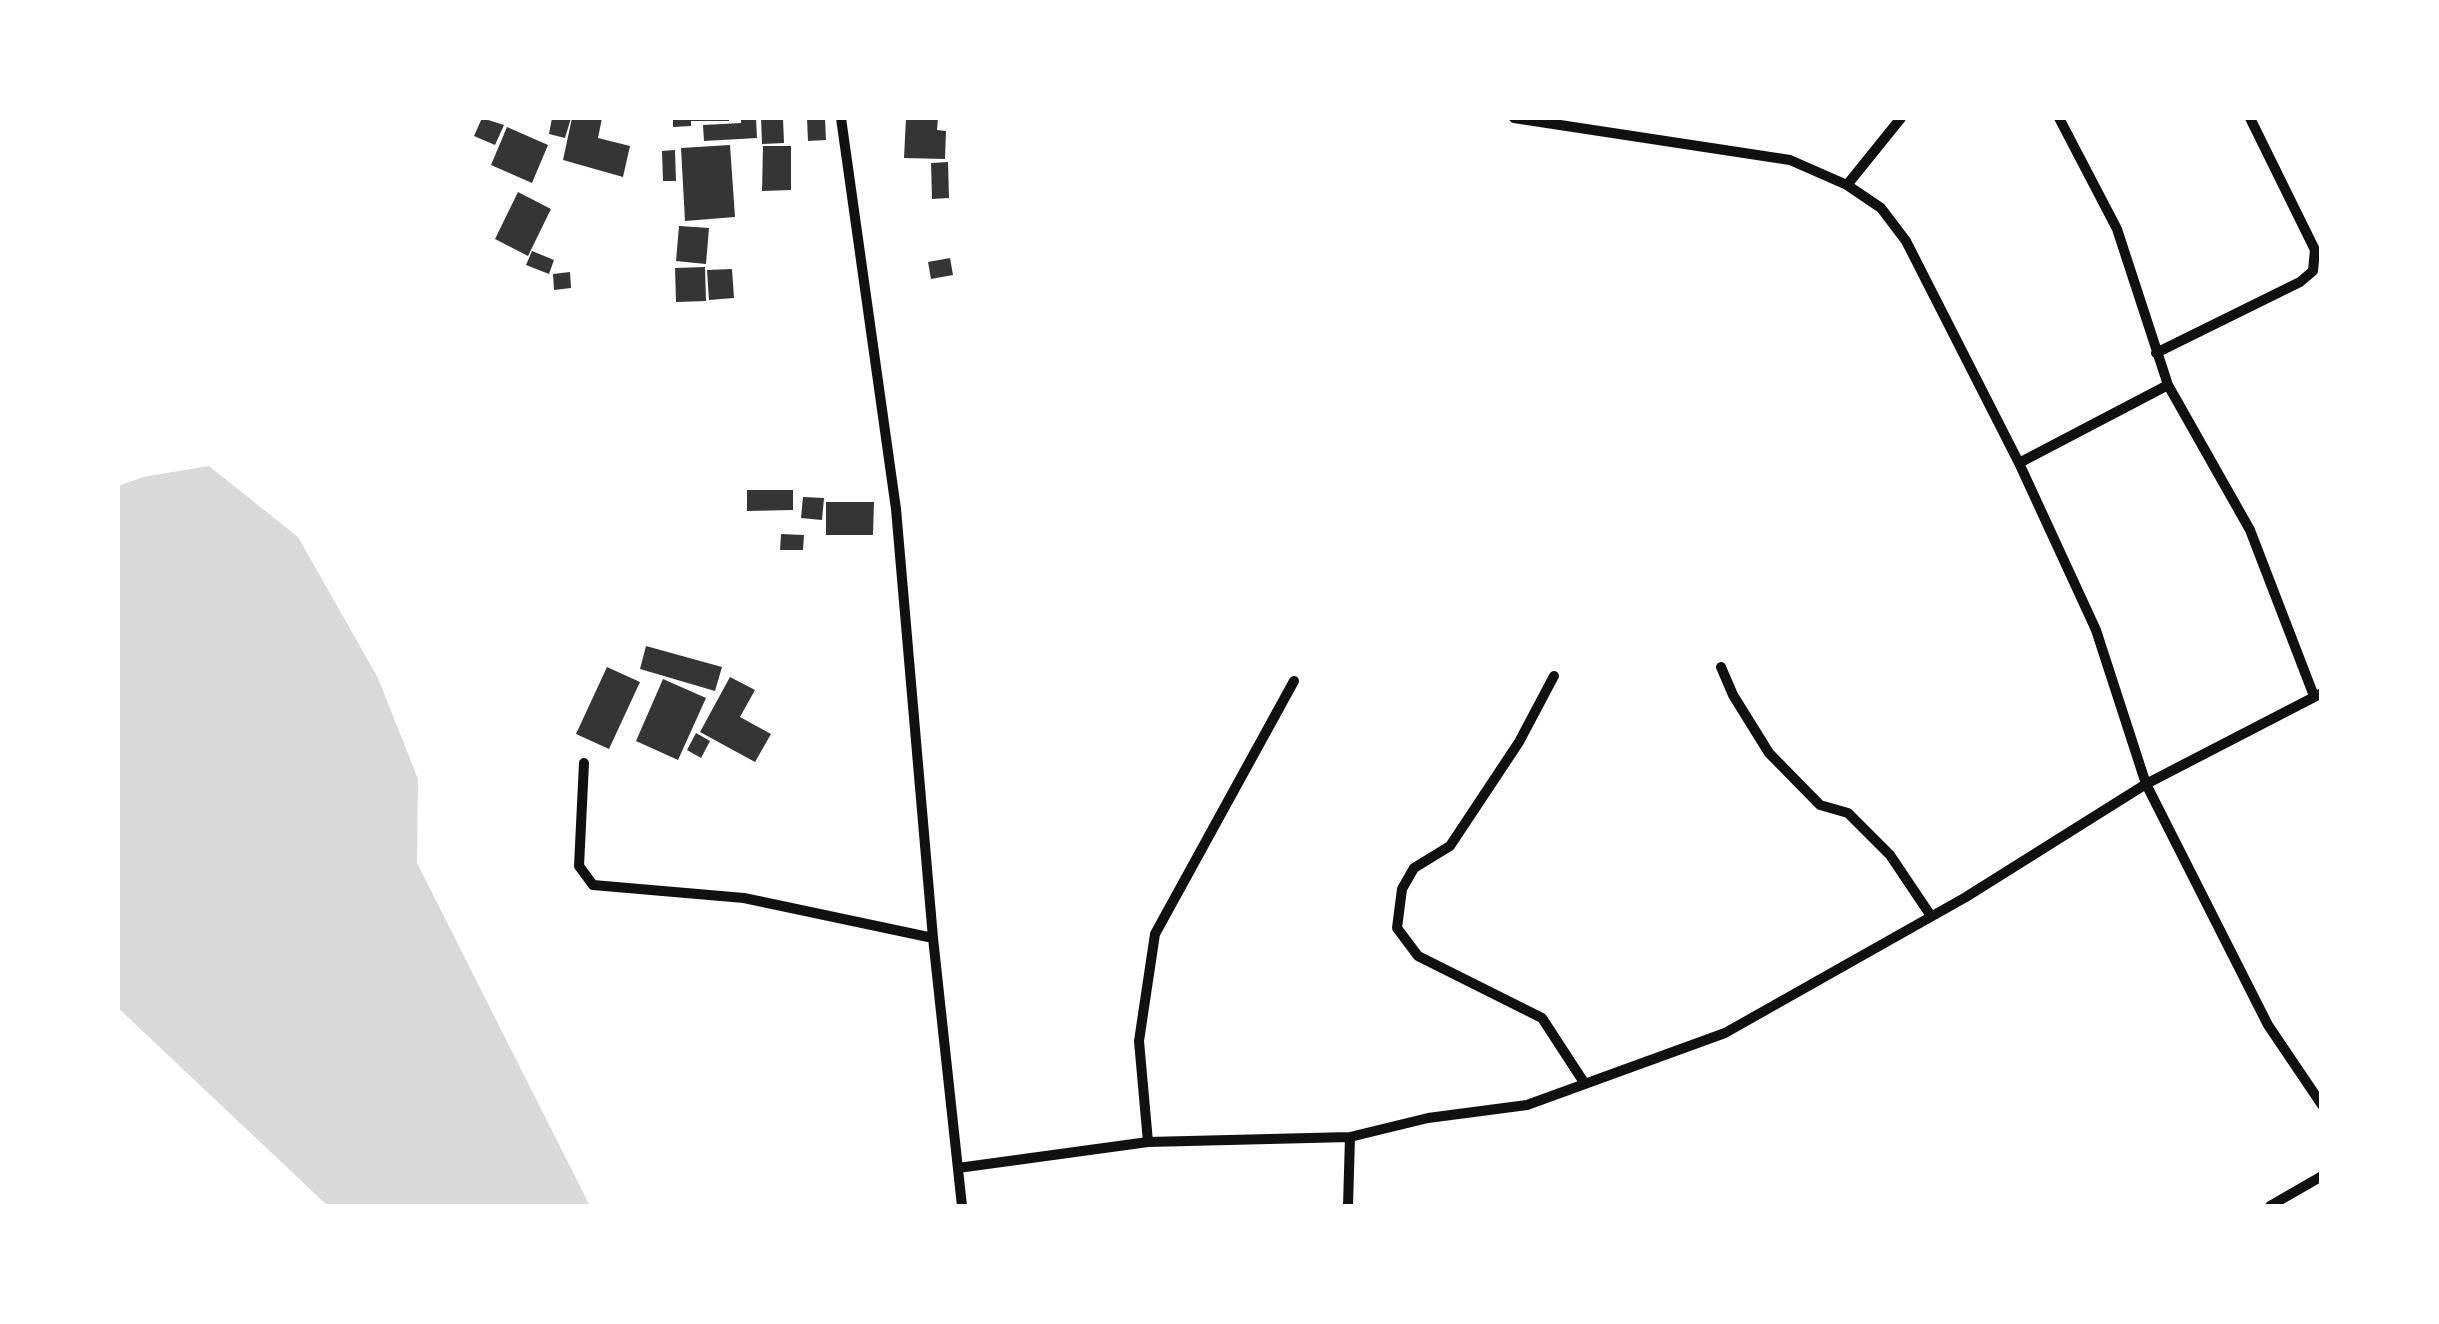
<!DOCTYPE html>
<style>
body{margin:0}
#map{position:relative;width:2439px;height:1324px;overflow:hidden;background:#fff;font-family:"Alegreya Sans",sans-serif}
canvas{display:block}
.frame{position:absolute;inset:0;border:120px solid #fff;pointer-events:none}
</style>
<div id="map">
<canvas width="2439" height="1324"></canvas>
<div class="frame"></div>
</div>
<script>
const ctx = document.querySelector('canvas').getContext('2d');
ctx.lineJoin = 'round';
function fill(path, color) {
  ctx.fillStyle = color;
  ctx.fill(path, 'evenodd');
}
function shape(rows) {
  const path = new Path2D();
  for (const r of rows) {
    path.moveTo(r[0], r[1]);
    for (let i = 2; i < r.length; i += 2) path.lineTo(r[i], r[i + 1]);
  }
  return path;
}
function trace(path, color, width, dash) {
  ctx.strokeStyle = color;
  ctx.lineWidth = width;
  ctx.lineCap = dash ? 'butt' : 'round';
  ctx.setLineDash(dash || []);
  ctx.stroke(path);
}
const water = shape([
 [209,466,298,537,378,678,418,779,417,863,590,1206,328,1206,118,1008,118,486,143,477]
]);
const building = shape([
 [482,118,504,125,495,145,474,136],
 [552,118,571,118,565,138,549,134],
 [572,118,602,118,598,138,630,146,623,177,563,160],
 [673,118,729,118,729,121,691,121,691,126,673,127],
 [741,118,756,118,757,138,704,141,703,125,741,123],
 [761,118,783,118,784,143,762,144],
 [807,118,825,118,826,140,808,141],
 [906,118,938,118,937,130,946,131,945,159,904,158],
 [507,127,548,145,532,183,491,165],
 [730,145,735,217,685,221,681,148],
 [763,146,791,146,791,190,762,191],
 [675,150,676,181,663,181,662,151],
 [948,162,949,198,932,199,931,163],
 [518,192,551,209,528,256,495,239],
 [679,226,709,228,706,264,676,261],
 [532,251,554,260,549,274,526,265],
 [950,258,953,275,931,279,928,262],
 [705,267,706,301,676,302,675,268],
 [732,269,734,298,709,300,707,270],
 [570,272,571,288,554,290,553,274],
 [747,490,793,490,793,510,747,511],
 [803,497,824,498,822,520,801,518],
 [826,502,874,502,873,535,826,535],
 [781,534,804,535,803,550,780,550],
 [646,646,722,667,715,691,640,669],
 [607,667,640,682,609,749,576,734],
 [730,677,755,690,740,717,771,734,755,762,700,732],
 [663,679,706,698,678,760,636,741],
 [696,733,710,741,701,758,687,750]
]);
const minor = shape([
 [841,118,896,509,933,938,962,1206],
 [1514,118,1790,160,1847,185,1881,208,1906,241,2019,463,2096,630,2146,784,2268,1025,2322,1105],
 [2059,118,2117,229,2168,385,2250,530,2314,696],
 [1847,185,1901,118],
 [2156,353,2300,282,2313,271,2315,250,2250,118],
 [2019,463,2168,385],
 [1721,667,1733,695,1769,753,1820,805,1848,813,1890,855,1931,916],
 [1554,676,1519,742,1450,846,1414,868,1402,889,1397,928,1418,956,1542,1018,1585,1084],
 [584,763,579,866,593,885,744,898,933,938],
 [1148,1142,1139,1041,1155,934,1294,681],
 [958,1168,1148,1142,1350,1137],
 [1348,1206,1350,1137,1428,1118,1527,1105,1725,1033,1966,897,2146,784,2322,693],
 [2270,1206,2322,1176]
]);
fill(water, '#d9d9d9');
fill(building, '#353535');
trace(minor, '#111', 10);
</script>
